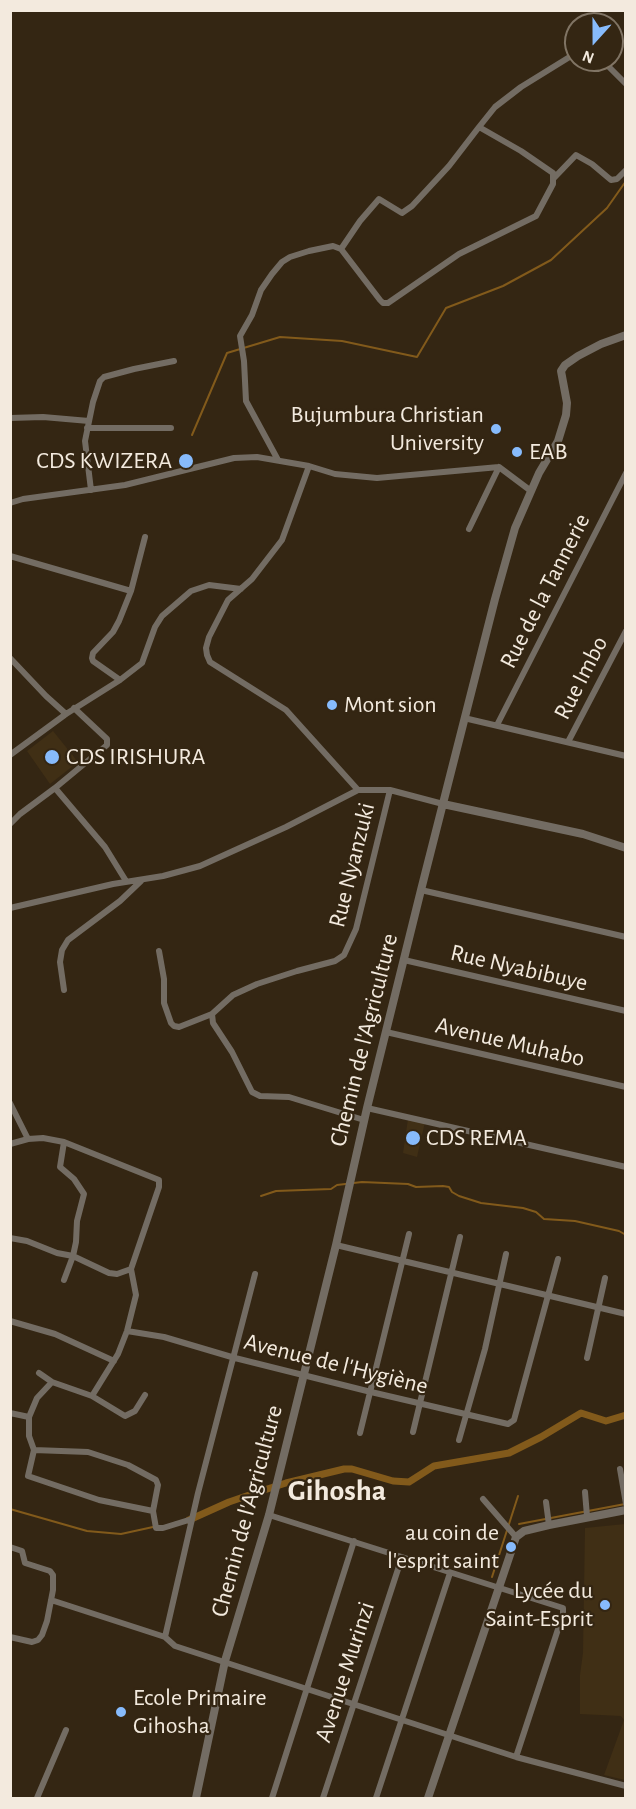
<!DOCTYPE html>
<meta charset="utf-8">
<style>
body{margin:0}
#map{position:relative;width:636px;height:1809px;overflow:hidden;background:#342613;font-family:"Alegreya Sans",sans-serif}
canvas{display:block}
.frame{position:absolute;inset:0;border:12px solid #f3eade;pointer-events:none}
.north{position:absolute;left:564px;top:12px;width:60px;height:60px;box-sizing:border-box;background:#342613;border:2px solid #807464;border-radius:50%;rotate:201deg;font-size:16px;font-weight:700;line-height:24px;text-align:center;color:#f3eade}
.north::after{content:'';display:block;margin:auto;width:21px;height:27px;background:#87bbfc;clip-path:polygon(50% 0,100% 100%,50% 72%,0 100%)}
</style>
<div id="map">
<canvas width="636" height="1809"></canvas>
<div class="frame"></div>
<div class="north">N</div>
</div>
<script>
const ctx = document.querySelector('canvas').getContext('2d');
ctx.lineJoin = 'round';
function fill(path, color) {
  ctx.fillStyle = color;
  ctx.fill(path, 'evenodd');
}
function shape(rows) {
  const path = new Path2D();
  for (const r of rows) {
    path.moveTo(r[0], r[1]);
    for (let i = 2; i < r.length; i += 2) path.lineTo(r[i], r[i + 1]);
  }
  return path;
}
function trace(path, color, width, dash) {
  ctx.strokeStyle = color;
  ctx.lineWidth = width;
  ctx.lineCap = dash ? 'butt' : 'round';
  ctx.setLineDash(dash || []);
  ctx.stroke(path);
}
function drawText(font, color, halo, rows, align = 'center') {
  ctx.font = font + ' "Alegreya Sans",sans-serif';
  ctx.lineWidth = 4.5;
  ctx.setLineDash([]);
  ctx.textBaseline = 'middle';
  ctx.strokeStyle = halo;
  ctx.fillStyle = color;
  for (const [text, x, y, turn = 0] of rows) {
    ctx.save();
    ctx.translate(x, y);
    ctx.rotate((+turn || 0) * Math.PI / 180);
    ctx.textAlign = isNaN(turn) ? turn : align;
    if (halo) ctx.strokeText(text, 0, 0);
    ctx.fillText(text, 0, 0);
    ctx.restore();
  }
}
const built = shape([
 [53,731,78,762,50,784,27,751],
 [408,1119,425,1122,417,1157,403,1153],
 [625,1524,626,1524,625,1780,604,1775,624,1720,621,1716,580,1714,580,1675,583,1653,585,1528]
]);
const stream = shape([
 [192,435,227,353,280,337,342,341,417,357,446,308,503,286,551,260,607,208,626,181],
 [261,1196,276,1191,331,1189,337,1185,362,1182,408,1184,416,1187,443,1186,449,1187,452,1192,459,1196,481,1203,523,1208,536,1212,544,1219,575,1221,619,1231,626,1235],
 [10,1509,87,1531,121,1534,153,1527],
 [519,1524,625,1504],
 [492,1577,518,1496]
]);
const canal = shape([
 [189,1520,229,1502,258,1492,286,1483,344,1469,352,1469,393,1481,409,1482,434,1466,509,1453,541,1437,581,1413,606,1421,626,1415]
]);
const minor = shape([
 [602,60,626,84],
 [554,178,576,155,592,164,611,180,617,179,626,170],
 [341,249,360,221,379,199,402,213,412,206,449,166,479,127],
 [10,418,43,417,89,421],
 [87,428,171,428],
 [278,460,246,401,244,361,240,336,252,315,261,290,272,274,282,262,290,257,309,251,333,246,341,249,380,300,383,303,388,303,459,254,536,216,553,184,553,173,521,151,479,127,495,107,521,87,576,53],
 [309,466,282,540,252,579,228,600,209,637,206,648,207,655,210,662,286,710,358,790],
 [91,490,85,441,93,402,100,381,104,377,134,369,174,361],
 [10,503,23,499,125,485,234,458,257,457,309,466,335,474,377,478,499,467,531,491],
 [469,529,499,467],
 [10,556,131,591],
 [10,658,46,696,66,714],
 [120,680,93,661,92,658,93,653,113,632,119,621,131,591,145,537],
 [464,718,626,756],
 [497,725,626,473],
 [568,742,626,631],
 [10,755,66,714,120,680,142,663,155,627,162,616,191,591,209,585,241,589],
 [55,788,105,847,126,881],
 [10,824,20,814,55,788,107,745,107,739,74,708],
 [421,890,626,937],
 [10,908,113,884,163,876,200,866,286,827,358,790,390,790,443,804],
 [159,951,164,979,164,1003,171,1023,174,1026,179,1027,212,1014,233,995,257,984,297,971,335,961,344,955,356,929,390,790],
 [404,960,626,1011],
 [64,990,60,962,62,950,68,940,120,901,141,881],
 [212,1014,213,1023,232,1052,252,1092,260,1096,289,1097,364,1120],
 [386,1032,626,1087],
 [10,1103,28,1139],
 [367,1108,626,1167],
 [10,1144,28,1139,43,1138,64,1142,159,1180,159,1187,131,1269,117,1274,109,1273,73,1256,64,1280],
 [10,1238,27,1241,57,1253,73,1256,76,1242,77,1221,84,1194,74,1179,60,1167,64,1142],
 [336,1245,626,1314],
 [255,1274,198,1493,165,1637,175,1646,353,1704,516,1757,626,1786],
 [10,1321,55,1334,114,1361],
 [127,1331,164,1337,235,1358,371,1392,508,1424,514,1420,558,1259],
 [587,1358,605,1278],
 [39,1373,52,1382,37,1398,29,1417,29,1436,34,1450,28,1476,99,1500,153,1511],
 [52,1382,92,1396,125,1416,135,1411,145,1395],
 [92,1396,118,1354,127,1331,136,1295,131,1269],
 [10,1413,29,1417],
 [413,1432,460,1237],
 [360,1433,409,1234],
 [459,1440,485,1349,506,1254],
 [34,1450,88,1452,128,1465,156,1480,158,1485,153,1511,156,1528,163,1528,192,1519],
 [620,1469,626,1504],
 [585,1492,587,1516],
 [483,1499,516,1537],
 [546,1502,549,1525],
 [269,1515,563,1608,563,1614,516,1757],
 [10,1547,22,1551,25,1563,50,1571,53,1575,53,1590,47,1621,42,1635,38,1640,32,1642,10,1637],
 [51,1600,165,1637],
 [37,1798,66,1730],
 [272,1798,354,1541],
 [323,1798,402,1557],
 [376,1798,450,1573]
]);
const tertiary = shape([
 [443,804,583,834,626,848],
 [196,1798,225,1661,269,1515,336,1245,367,1108,421,890,495,599,515,528,539,473,558,441,566,415,567,403,561,371,565,365,578,356,601,344,626,335],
 [428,1798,516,1537,524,1531,549,1525,626,1510]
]);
const markers = [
 [496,429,6,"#87bbfc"],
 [517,452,6,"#87bbfc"],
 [186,461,8,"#87bbfc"],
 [332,705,6,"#87bbfc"],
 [52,757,8,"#87bbfc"],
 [413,1138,8,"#87bbfc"],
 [511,1547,6,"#87bbfc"],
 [605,1605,6,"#87bbfc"],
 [121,1712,6,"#87bbfc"]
];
const poiNames = [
 ["Bujumbura Christian",484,415,"right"],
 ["University",484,443,"right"],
 ["EAB",529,452],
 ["CDS KWIZERA",172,461,"right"],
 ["Mont sion",344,705],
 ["CDS IRISHURA",66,757],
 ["CDS REMA",426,1138],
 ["au coin de",499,1533,"right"],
 ["l'esprit saint",499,1561,"right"],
 ["Lycée du",593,1591,"right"],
 ["Saint-Esprit",593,1619,"right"],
 ["Ecole Primaire",133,1698],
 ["Gihosha",133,1726]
];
const streetNames = [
 ["Rue de la Tannerie",545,591,-63],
 ["Rue Imbo",581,678,-63],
 ["Rue Nyanzuki",352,865,-76],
 ["Rue Nyabibuye",519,968,13],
 ["Chemin de l'Agriculture",364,1040,-76],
 ["Avenue Muhabo",510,1042,13],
 ["Avenue de l'Hygiène",336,1364,14],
 ["Chemin de l'Agriculture",247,1511,-75],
 ["Avenue Murinzi",345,1672,-72]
];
const districtNames = [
 ["Gihosha",337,1491]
];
fill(built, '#402f15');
trace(stream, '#825a1b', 2);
trace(canal, '#825a1b', 7);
trace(minor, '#736c63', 6);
trace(tertiary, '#736c63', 8);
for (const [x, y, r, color] of markers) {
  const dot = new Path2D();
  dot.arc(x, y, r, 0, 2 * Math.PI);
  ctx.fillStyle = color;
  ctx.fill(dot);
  trace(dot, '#342613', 2);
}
drawText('24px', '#f3eade', '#342613', poiNames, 'left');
drawText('24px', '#f3eade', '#342613', streetNames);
drawText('bold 30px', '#f3eade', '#342613', districtNames);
</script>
